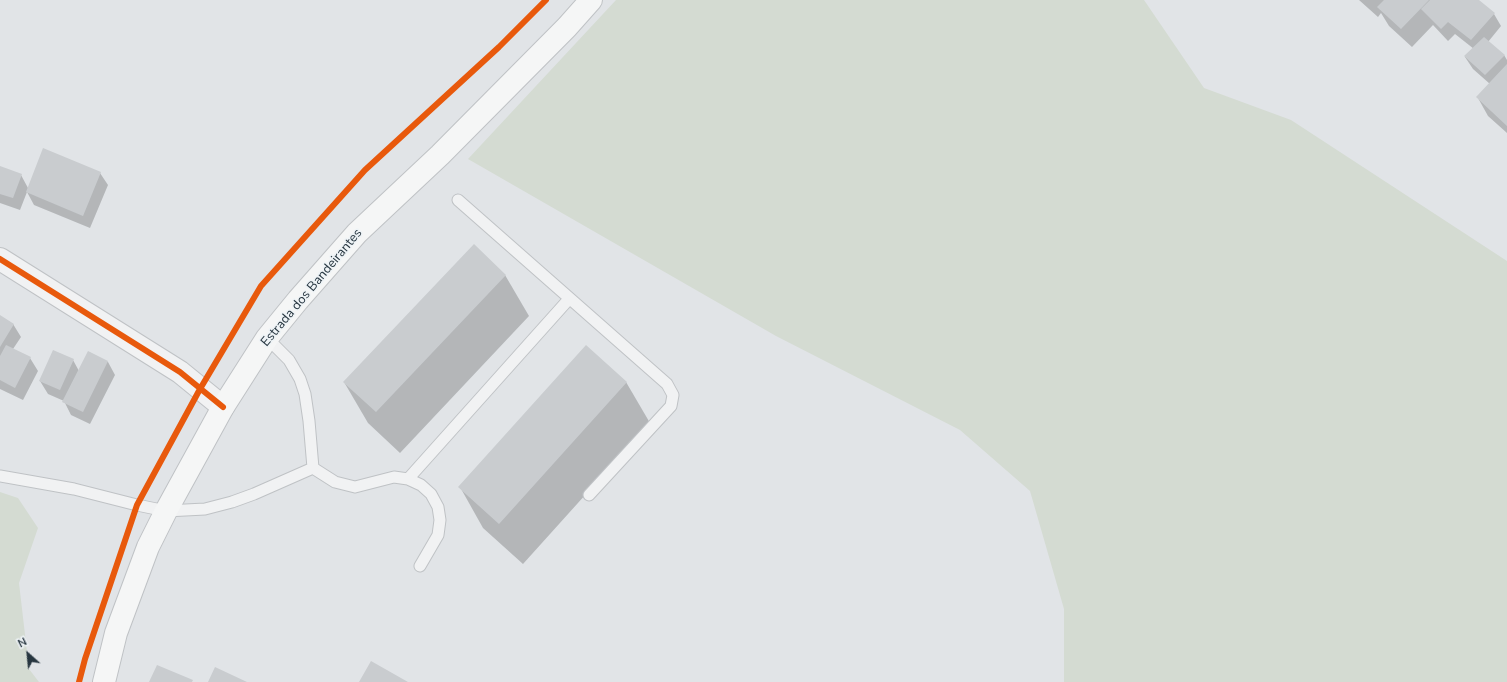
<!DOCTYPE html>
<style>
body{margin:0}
#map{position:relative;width:1507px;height:682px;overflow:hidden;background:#e1e4e7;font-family:"Nunito Sans",sans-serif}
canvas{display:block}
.north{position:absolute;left:8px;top:634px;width:40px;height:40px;-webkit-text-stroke:3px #eef3f6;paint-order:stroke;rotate:333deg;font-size:11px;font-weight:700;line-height:16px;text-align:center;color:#273640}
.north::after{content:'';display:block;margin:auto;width:14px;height:18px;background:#273640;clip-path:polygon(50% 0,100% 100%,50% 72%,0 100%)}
</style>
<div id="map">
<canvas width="1507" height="682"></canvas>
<div class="north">N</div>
</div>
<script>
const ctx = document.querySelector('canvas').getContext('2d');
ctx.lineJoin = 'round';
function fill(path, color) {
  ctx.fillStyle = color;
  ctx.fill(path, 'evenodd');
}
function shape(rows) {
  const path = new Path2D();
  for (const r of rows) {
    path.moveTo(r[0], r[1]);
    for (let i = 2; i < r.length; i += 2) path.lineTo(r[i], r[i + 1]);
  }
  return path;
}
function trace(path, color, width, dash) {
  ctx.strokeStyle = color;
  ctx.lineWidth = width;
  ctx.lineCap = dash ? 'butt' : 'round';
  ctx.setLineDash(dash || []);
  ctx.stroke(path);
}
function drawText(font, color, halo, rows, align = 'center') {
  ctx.font = font + ' "Nunito Sans",sans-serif';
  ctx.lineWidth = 3;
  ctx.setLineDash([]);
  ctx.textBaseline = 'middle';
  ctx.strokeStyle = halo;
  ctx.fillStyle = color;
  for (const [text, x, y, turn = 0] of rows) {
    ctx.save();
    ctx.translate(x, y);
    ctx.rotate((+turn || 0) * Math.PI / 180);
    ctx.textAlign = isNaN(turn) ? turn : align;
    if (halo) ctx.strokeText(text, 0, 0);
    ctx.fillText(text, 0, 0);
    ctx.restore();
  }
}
const green = shape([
 [616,0,1144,0,1204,88,1291,120,1507,261,1507,682,1064,682,1064,609,1030,491,960,430,776,336,468,159],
 [0,492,18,498,38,528,19,583,29,669,39,682,0,682]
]);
const shadow = shape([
 [1359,0,1478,0,1494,14,1501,26,1488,42,1504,55,1507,60,1507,133,1488,116,1478,98,1490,84,1473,69,1465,57,1474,49,1455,34,1448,41,1433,25,1412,47,1389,26,1381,13,1378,17],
 [0,167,21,175,28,188,100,173,108,185,90,228,34,205,27,192,20,210,0,203],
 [505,275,529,316,400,453,368,423,344,382],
 [0,316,13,324,21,337,13,349,30,358,38,371,23,400,0,389],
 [89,352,108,362,115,375,90,424,71,415,64,401,48,394,40,381,73,360,79,371],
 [626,382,650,423,523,564,483,528,460,487]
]);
const building = shape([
 [1384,0,1429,0,1401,29,1377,7],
 [1430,0,1479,0,1495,13,1471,40,1448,22,1441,29,1421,9],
 [1484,37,1505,55,1485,75,1464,56],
 [1507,64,1507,126,1476,97],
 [43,148,101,172,83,216,26,192],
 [0,166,22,174,13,198,0,194],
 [474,244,506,275,376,412,343,382],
 [0,315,14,324,0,347],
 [6,345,31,357,15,388,0,380,0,356],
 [586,345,627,382,499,524,458,487],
 [53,350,74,359,60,390,39,381],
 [88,351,108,361,83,412,62,402],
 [371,661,408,682,359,682],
 [157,665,193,680,192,682,149,682],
 [215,667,247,682,208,682]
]);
const lane = shape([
 [458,200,667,384,673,395,671,406,589,495],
 [267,338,289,360,300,379,305,394,309,421,313,468],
 [313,468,335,482,355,487,394,477,408,479,421,485,431,494,438,507,440,520,438,535,420,566],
 [0,476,74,489,137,505,166,511,205,509,232,502,254,494,313,468],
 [408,479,569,299]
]);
const street = shape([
 [0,259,180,372,223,407]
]);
const secondary = shape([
 [104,682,116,633,148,547,166,511,223,407,267,338,298,300,357,233,440,155,567,27,591,0]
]);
const cycleway = shape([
 [0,259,180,372,223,407],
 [79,682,85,659,137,505,200,389,261,286,365,170,499,47,546,0]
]);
const streetNames = [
 ["Estrada dos Bandeirantes",312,288,-50]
];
fill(green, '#d4dbd2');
fill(shadow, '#0003');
fill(building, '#c9cccf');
trace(lane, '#bfc2c5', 13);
trace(street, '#bfc2c5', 24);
trace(secondary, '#bfc2c5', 24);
trace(lane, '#f1f2f3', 11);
trace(street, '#f1f2f3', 22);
trace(secondary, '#f5f6f6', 22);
trace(cycleway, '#e8590c', 6);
drawText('13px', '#273640', '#eef3f6', streetNames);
</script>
